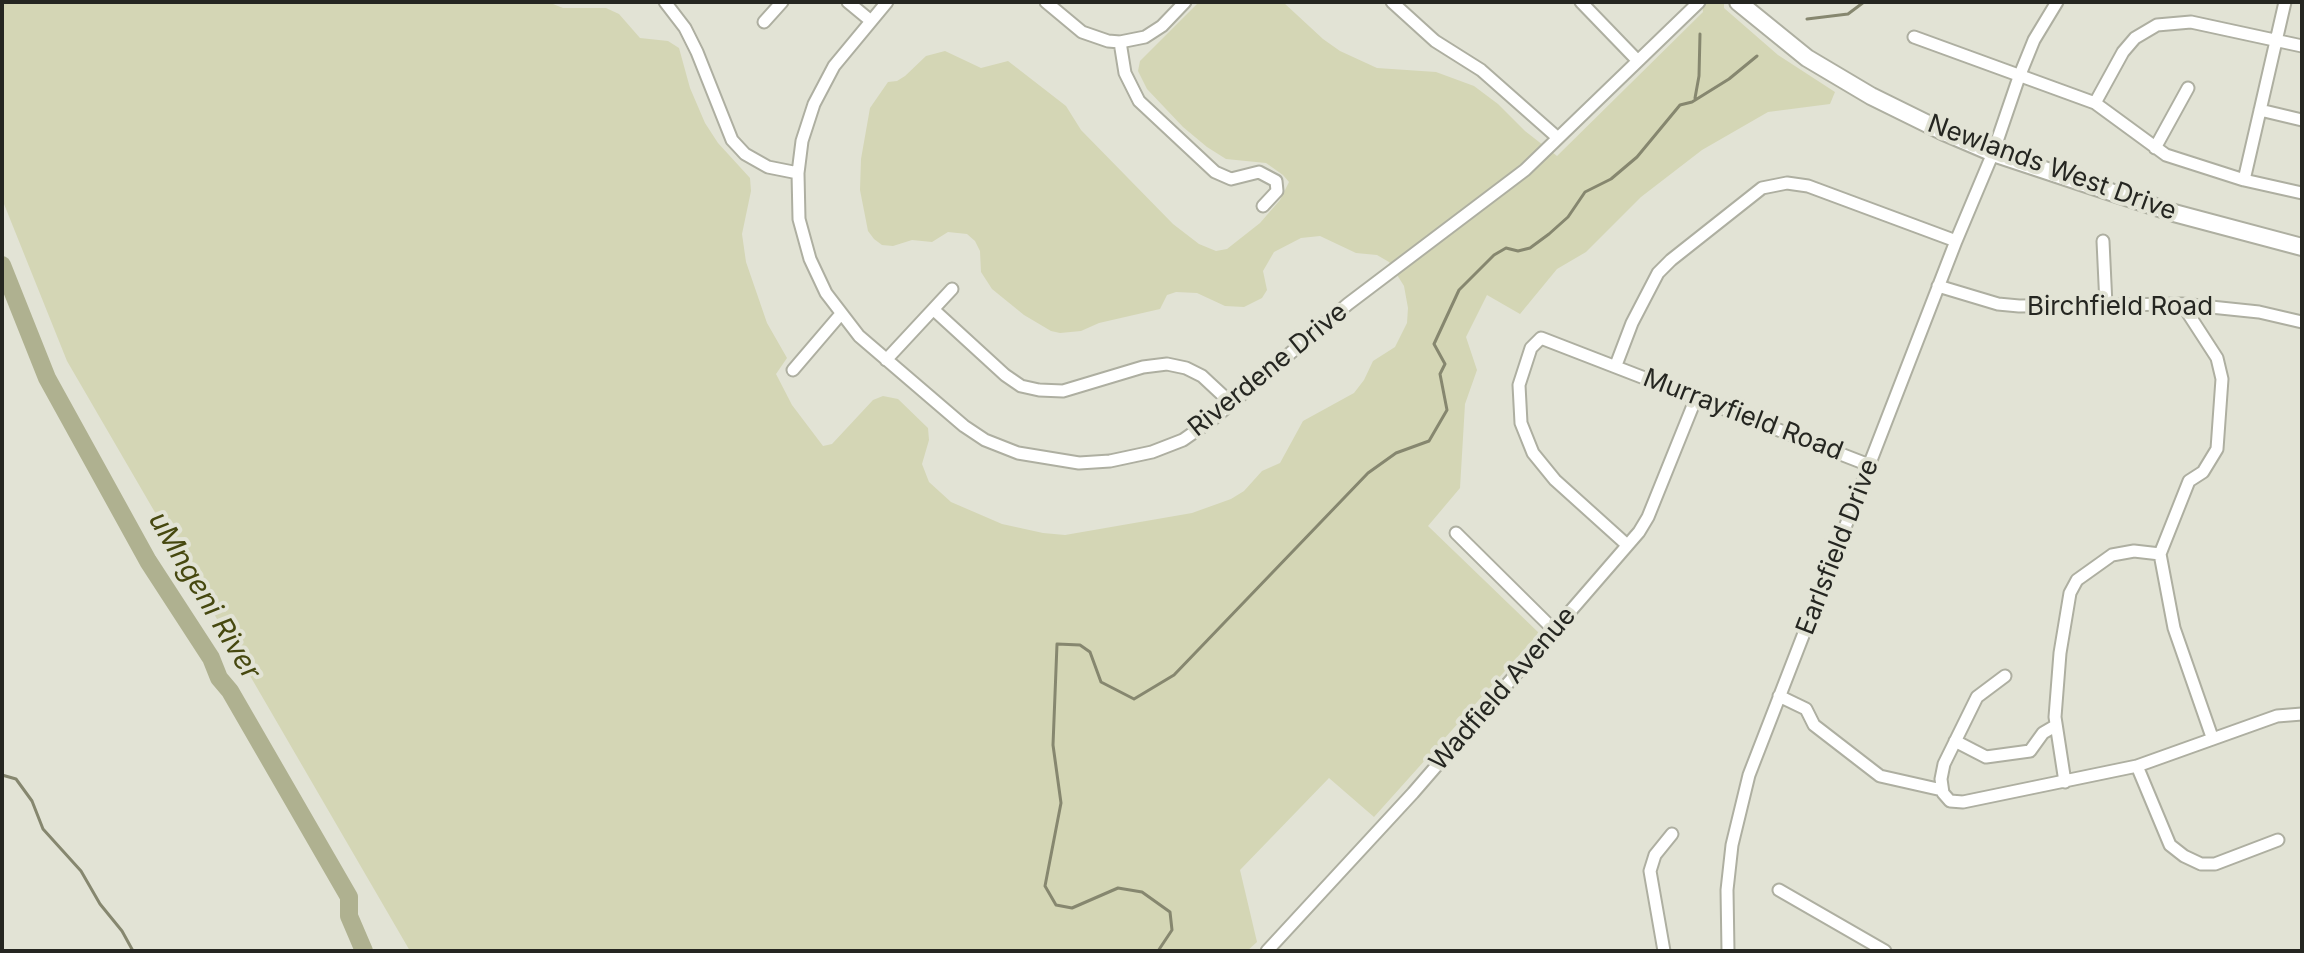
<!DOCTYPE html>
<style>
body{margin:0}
#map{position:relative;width:2304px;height:953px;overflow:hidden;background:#e2e3d5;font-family:Inter,sans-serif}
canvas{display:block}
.frame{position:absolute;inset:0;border:4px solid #252621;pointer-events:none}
</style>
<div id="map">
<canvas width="2304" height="953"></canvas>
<div class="frame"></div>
</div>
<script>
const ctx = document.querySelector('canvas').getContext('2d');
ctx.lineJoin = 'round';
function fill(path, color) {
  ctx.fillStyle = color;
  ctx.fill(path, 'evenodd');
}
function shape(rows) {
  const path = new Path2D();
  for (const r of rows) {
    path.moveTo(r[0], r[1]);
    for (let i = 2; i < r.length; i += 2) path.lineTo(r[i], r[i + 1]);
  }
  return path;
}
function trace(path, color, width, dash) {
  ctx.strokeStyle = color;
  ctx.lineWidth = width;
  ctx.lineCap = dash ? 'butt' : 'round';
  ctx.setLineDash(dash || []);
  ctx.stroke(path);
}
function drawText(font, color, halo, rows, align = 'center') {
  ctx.font = font + ' Inter,sans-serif';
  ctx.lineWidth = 8;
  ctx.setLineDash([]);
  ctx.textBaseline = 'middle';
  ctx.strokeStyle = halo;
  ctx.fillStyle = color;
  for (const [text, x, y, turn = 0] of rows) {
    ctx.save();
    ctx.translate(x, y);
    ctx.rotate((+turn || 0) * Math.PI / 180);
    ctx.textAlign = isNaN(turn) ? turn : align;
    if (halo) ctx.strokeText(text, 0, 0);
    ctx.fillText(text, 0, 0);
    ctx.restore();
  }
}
const green = shape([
 [2,2,548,2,563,8,606,8,619,14,640,38,668,41,679,48,690,88,705,123,718,143,750,178,751,191,742,234,746,262,767,323,787,358,776,374,792,405,823,446,832,444,873,400,883,396,898,399,928,428,929,440,922,464,929,482,951,502,1002,524,1043,533,1065,535,1192,513,1231,499,1244,491,1262,471,1280,463,1303,421,1354,393,1364,380,1373,361,1395,347,1407,323,1408,308,1404,286,1389,262,1377,255,1356,253,1320,236,1301,238,1274,252,1263,271,1267,290,1262,298,1244,307,1225,306,1197,293,1176,292,1167,295,1160,309,1099,323,1081,331,1060,333,1051,331,1024,315,992,289,981,272,980,251,975,241,967,234,948,232,932,242,912,240,893,246,882,245,874,239,868,231,860,190,861,159,870,108,888,82,897,81,905,76,926,56,945,51,981,68,1008,61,1066,106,1081,130,1173,224,1199,244,1216,251,1227,249,1260,223,1280,200,1289,182,1283,175,1266,163,1226,159,1207,147,1183,127,1147,89,1138,71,1140,61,1199,2,1283,2,1323,39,1340,51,1377,68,1436,72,1474,86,1498,104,1525,131,1557,156,1703,12,1702,2,1724,2,1724,8,1778,55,1835,92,1830,104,1768,112,1702,150,1641,197,1586,252,1557,269,1520,314,1487,295,1466,337,1477,370,1465,404,1460,488,1428,526,1539,633,1374,817,1329,778,1240,870,1257,942,1247,951,410,951,67,361,2,199]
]);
const stream = shape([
 [1807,19,1848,14,1864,2],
 [1695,98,1699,76,1700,34],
 [2,775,16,779,32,801,43,829,81,871,100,904,122,931,133,951],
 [1158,951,1172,930,1170,912,1142,892,1118,888,1072,908,1056,905,1045,886,1061,803,1053,745,1057,644,1080,645,1090,652,1101,682,1134,699,1174,675,1368,473,1396,453,1429,441,1447,410,1440,374,1445,364,1434,344,1459,290,1494,255,1506,248,1518,251,1530,248,1549,234,1568,217,1585,192,1611,179,1637,157,1680,105,1692,102,1729,79,1757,56]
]);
const river = shape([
 [2,265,47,378,148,561,211,658,219,678,230,691,349,897,349,916,364,951]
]);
const street = shape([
 [665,2,685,28,697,52,732,140,745,154,768,167,798,173],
 [848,2,871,21],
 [887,2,834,66,814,104,802,141,798,173,799,219,810,259,826,293,859,336,964,426,985,440,1018,453,1079,463,1110,461,1152,452,1183,440,1213,419,1348,304,1525,170,1699,2],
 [1046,2,1082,32,1108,41,1120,42,1145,37,1162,26,1185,2],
 [1392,2,1435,41,1481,70,1558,138],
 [1581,2,1637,60],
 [764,22,782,2],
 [1914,37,2095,103,2166,155,2244,180,2302,193],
 [1120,42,1125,73,1139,101,1215,172,1231,179,1259,172,1276,181,1277,191,1263,206],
 [2095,103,2123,52,2135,38,2157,25,2191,22,2302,46],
 [2260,110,2302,120],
 [2155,148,2188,88],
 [2244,180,2285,2],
 [2103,241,2106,305],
 [1938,286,1998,304,2019,306,2182,304,2259,312,2302,322],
 [2182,304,2217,358,2222,379,2217,449,2203,472,2189,481,2160,554,2174,628,2212,737],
 [934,310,1005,375,1021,386,1039,390,1063,391,1143,367,1167,364,1186,368,1202,376,1231,403],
 [886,360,952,289],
 [1616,365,1632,323,1658,273,1671,260,1762,188,1787,183,1808,186,1956,241],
 [793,370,840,315],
 [1456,533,1554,630],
 [1626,544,1555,480,1533,453,1521,423,1519,385,1531,348,1541,338,1869,465],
 [2005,676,1977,697,1944,764,1941,779,1943,793,1950,801,1963,802,2137,766,2277,716,2302,714],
 [1779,696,1806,709,1814,725,1880,776,1942,790],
 [1955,741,1986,757,2030,751,2043,733,2055,726],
 [2137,766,2170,845,2184,856,2201,864,2215,864,2278,840],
 [2065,782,2055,717,2060,653,2070,593,2077,580,2112,555,2134,551,2160,554],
 [1779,890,1885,951],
 [1267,951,1413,793,1639,532,1648,517,1696,398],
 [1664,951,1650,871,1655,855,1672,834],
 [1728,951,1727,890,1732,845,1749,775,1956,241,1993,153,2019,77,2034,40,2057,2]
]);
const secondary = shape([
 [1738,2,1807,58,1871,96,1944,132,1993,153,2174,213,2302,247]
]);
const streetNames = [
 ["Newlands West Drive",2052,168,20],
 ["Birchfield Road",2120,307],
 ["Riverdene Drive",1268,370,-39],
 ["Murrayfield Road",1743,415,21],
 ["Earlsfield Drive",1838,547,-69],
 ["Wadfield Avenue",1503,689,-49]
];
const waterNames = [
 ["uMngeni River",204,596,59]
];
fill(green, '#d4d6b5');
trace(stream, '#86876f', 3);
trace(river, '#afb190', 18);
trace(street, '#aeafa1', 15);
trace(secondary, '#aeafa1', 20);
trace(street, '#fff', 11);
trace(secondary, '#fff', 16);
drawText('26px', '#252621', '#e2e3d5', streetNames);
drawText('italic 28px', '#46480f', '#e2e3d5', waterNames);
</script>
